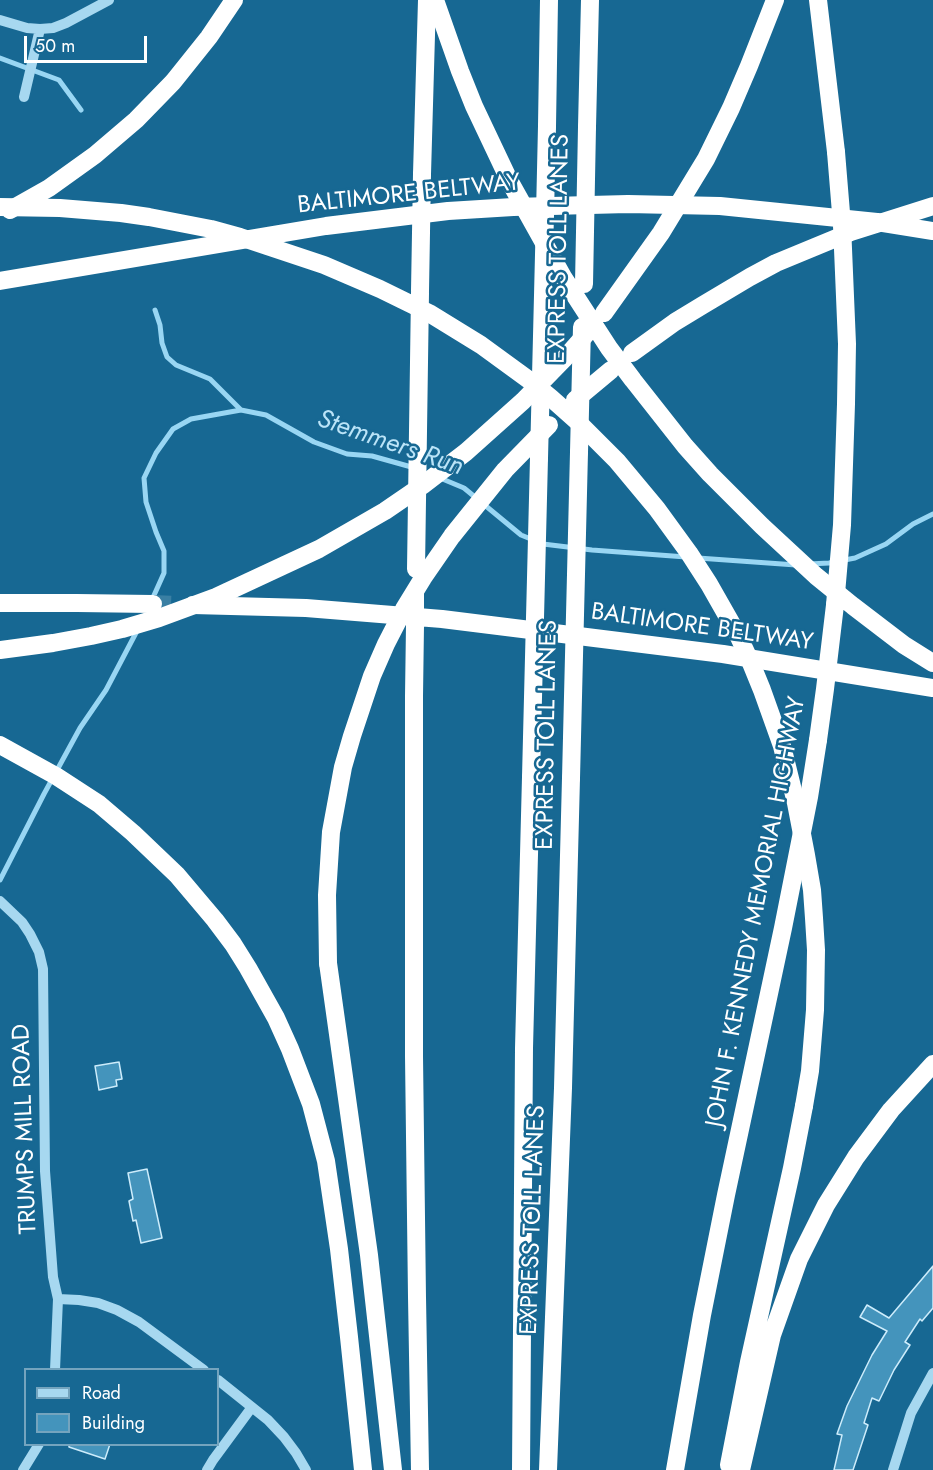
<!DOCTYPE html>
<style>
body{margin:0}
#map{position:relative;width:933px;height:1470px;overflow:hidden;background:#176893;font-family:Jost,sans-serif}
canvas{display:block}
.legend{position:absolute;left:24px;top:1368px;width:195px;height:78px;box-sizing:border-box;background:#176893;border:2px solid #74a4be;margin:0;padding:8px 10px;list-style:none;font-size:18px;color:#fff}
.legend li{display:flex;align-items:center;gap:12px;height:30px}
.legend b{width:30px;border:2px solid #74a4be}
.scale{position:absolute;left:24px;top:36px;width:123px;height:27px;box-sizing:border-box;border:3px solid #fff;border-top:0;padding-left:8px;font-size:18px;line-height:21px;white-space:nowrap;color:#fff;-webkit-text-stroke:4px #176893;paint-order:stroke}
</style>
<div id="map">
<canvas width="933" height="1470"></canvas>
<ul class="legend">
<li><b style="height:8px;background:#a7d8f0"></b>Road</li>
<li><b style="height:16px;background:#4494bc"></b>Building</li>
</ul>
<div class="scale">50 m</div>
</div>
<script>
const ctx = document.querySelector('canvas').getContext('2d');
ctx.lineJoin = 'round';
function shape(rows) {
  const path = new Path2D();
  for (const r of rows) {
    path.moveTo(r[0], r[1]);
    for (let i = 2; i < r.length; i += 2) path.lineTo(r[i], r[i + 1]);
  }
  return path;
}
function trace(path, color, width, dash) {
  ctx.strokeStyle = color;
  ctx.lineWidth = width;
  ctx.lineCap = dash ? 'butt' : 'round';
  ctx.setLineDash(dash || []);
  ctx.stroke(path);
}
function fill(path, color) {
  ctx.fillStyle = color;
  ctx.fill(path, 'evenodd');
}
function drawText(font, color, halo, rows, align = 'center') {
  ctx.font = font + ' Jost,sans-serif';
  ctx.lineWidth = 5;
  ctx.setLineDash([]);
  ctx.textBaseline = 'middle';
  ctx.strokeStyle = halo;
  ctx.fillStyle = color;
  for (const [text, x, y, turn = 0] of rows) {
    ctx.save();
    ctx.translate(x, y);
    ctx.rotate((+turn || 0) * Math.PI / 180);
    ctx.textAlign = isNaN(turn) ? turn : align;
    if (halo) ctx.strokeText(text, 0, 0);
    ctx.fillText(text, 0, 0);
    ctx.restore();
  }
}
const stream = shape([
 [0,58,59,80,81,110],
 [155,310,160,325,162,343,167,357,176,365,210,379,241,410],
 [440,478,464,488,521,535,543,544,592,550,686,557],
 [698,558,796,565],
 [809,564,829,563,855,558,886,544,913,524,933,514],
 [151,602,164,573,164,551,156,532,146,502,144,478,156,453,173,429,191,419,241,410,266,415,314,442,347,454,372,456,415,468],
 [0,880,44,794,80,728,106,690,138,629]
]);
const building = shape([
 [119,1062,122,1079,116,1080,117,1086,99,1090,95,1066,119,1062],
 [147,1169,162,1238,141,1243,136,1220,133,1221,129,1201,133,1199,128,1173,147,1169],
 [933,1266,933,1308,922,1321,920,1319,905,1342,910,1345,894,1370,879,1401,872,1398,864,1423,868,1425,853,1470,834,1470,842,1435,837,1434,847,1406,872,1355,887,1331,860,1317,867,1305,889,1318,933,1266],
 [69,1444,110,1444,105,1459,69,1447,69,1444]
]);
const highwayTunnel = shape([
 [153,604,176,605]
]);
const minor = shape([
 [0,20,27,28,40,29,53,28,66,23,109,0],
 [24,97,40,29],
 [0,901,22,922,30,934,39,952,43,969,45,1171,53,1277,58,1299,55,1370],
 [58,1299,79,1300,98,1303,117,1310,139,1322,204,1370],
 [218,1380,268,1420,284,1437,296,1453,306,1470],
 [23,1470,39,1444],
 [207,1470,213,1460,252,1407],
 [893,1470,911,1413,933,1373]
]);
const highway = shape([
 [818,0,836,152],
 [547,126,549,0],
 [587,127,590,0],
 [422,174,427,0],
 [10,210,49,188,95,155,136,120,173,82,209,37,234,0],
 [0,281,326,226,448,211,513,207,628,204,720,206,877,222,933,231],
 [579,452,582,327],
 [539,458,545,214],
 [416,569,420,293],
 [0,603,77,603,153,604],
 [193,605,306,608,442,619,723,654,933,688],
 [835,605,842,525,846,404,847,344,842,225],
 [415,625,414,696,414,1056,417,1297,420,1470],
 [0,745,56,776,99,804,133,833,177,875,215,920,233,944,248,968,276,1018,290,1049,311,1104,326,1161,339,1249,349,1337,363,1470],
 [328,963,369,1255,393,1470],
 [729,1465,749,1362,792,1168,804,1106],
 [521,1470,524,1048,531,777],
 [548,1470,563,1088,571,778],
 [675,1470,702,1315,726,1195,783,928,809,797,818,740],
 [741,1470,772,1335,799,1259,826,1205,856,1157,891,1110,933,1064]
]);
const highwayBridge = shape([
 [435,0,460,71,474,106,510,182,563,277,609,348,633,380,685,446,710,474,762,526,816,576,853,606,904,645,933,663],
 [836,152,842,225],
 [0,207,60,208,121,213,149,217,211,229,240,237,324,265,380,289,429,313,481,345,529,380,551,398,578,422,617,461,657,509,689,553,709,584,738,635,751,663,762,690,782,746,796,803,806,855,812,890,814,918,816,950,815,1010,810,1071,804,1106],
 [545,214,547,126],
 [584,284,587,127],
 [420,291,422,174],
 [604,313,661,233,706,159,731,108,749,66,775,0],
 [632,353,675,322,703,305,750,277,776,263,851,232,933,206],
 [575,400,611,370],
 [415,625,415,592],
 [0,650,53,643,91,636,122,629,159,618,216,597,319,549,385,511,423,485,466,452,523,401,564,359,587,333],
 [818,740,825,689,835,605],
 [531,777,539,458],
 [571,778,579,452],
 [328,963,327,895,331,832,343,767,352,736,372,676,386,644,404,609,423,578,452,536,505,470,549,425]
]);
const streetNames = [
 ["BALTIMORE BELTWAY",409,195,-6],
 ["EXPRESS TOLL LANES",560,249,-89],
 ["BALTIMORE BELTWAY",702,628,8],
 ["EXPRESS TOLL LANES",548,735,-89],
 ["JOHN F. KENNEDY MEMORIAL HIGHWAY",757,912,-79],
 ["TRUMPS MILL ROAD",26,1129,-92],
 ["EXPRESS TOLL LANES",534,1220,-88]
];
const waterNames = [
 ["Stemmers Run",390,444,19]
];
trace(stream, '#99d6f3', 5);
fill(building, '#4494bc');
trace(building, '#cdecfb', 1.5);
trace(highwayTunnel, '#3a7fa3', 18, [18, 9]);
trace(minor, '#a7d8f0', 10);
trace(highway, '#fff', 18);
trace(highwayBridge, '#fff', 18);
drawText('24px', '#fff', '#176893', streetNames);
drawText('italic 26px', '#bbe4f8', '#176893', waterNames);
</script>
